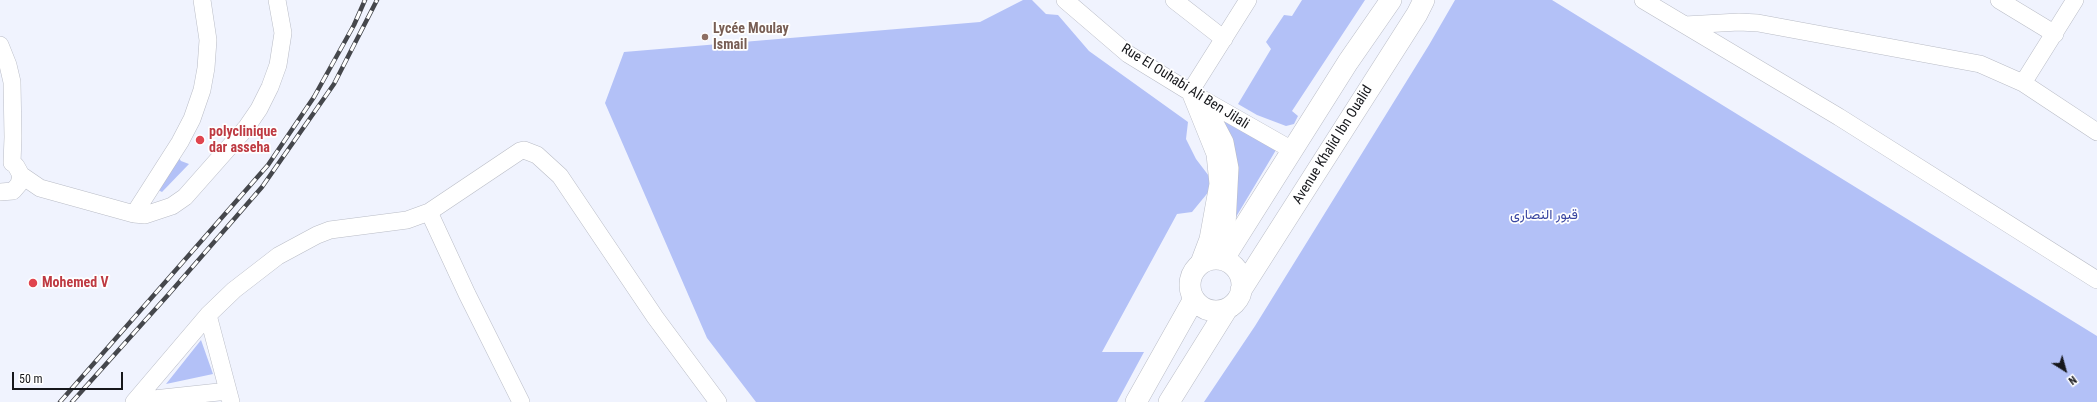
<!DOCTYPE html>
<meta charset="utf-8">
<style>
body{margin:0}
#map{position:relative;width:2097px;height:402px;overflow:hidden;background:#f0f3fe;font-family:"Roboto Condensed",sans-serif}
canvas{display:block}
.north{position:absolute;left:2045px;top:350px;width:40px;height:40px;-webkit-text-stroke:3px #fff;paint-order:stroke;rotate:143deg;font-size:11px;font-weight:700;line-height:16px;text-align:center;color:#16171b}
.north::after{content:'';display:block;margin:auto;width:14px;height:18px;background:#16171b;clip-path:polygon(50% 0,100% 100%,50% 72%,0 100%)}
.scale{position:absolute;left:12px;top:372px;width:111px;height:18px;box-sizing:border-box;border:2px solid #16171b;border-top:0;padding-left:5px;font-size:12px;line-height:14px;white-space:nowrap;color:#16171b;-webkit-text-stroke:3px #fff;paint-order:stroke}
</style>
<div id="map">
<canvas width="2097" height="402"></canvas>
<div class="north">N</div>
<div class="scale">50 m</div>
</div>
<script>
const ctx = document.querySelector('canvas').getContext('2d');
ctx.lineJoin = 'round';
function fill(path, color) {
  ctx.fillStyle = color;
  ctx.fill(path, 'evenodd');
}
function shape(rows) {
  const path = new Path2D();
  for (const r of rows) {
    if (r.length === 3) {
      path.moveTo(r[0] + r[2], r[1]);
      path.arc(r[0], r[1], r[2], 0, 2 * Math.PI);
      continue;
    }
    path.moveTo(r[0], r[1]);
    for (let i = 2; i < r.length; i += 2) path.lineTo(r[i], r[i + 1]);
  }
  return path;
}
function trace(path, color, width, dash) {
  ctx.strokeStyle = color;
  ctx.lineWidth = width;
  ctx.lineCap = dash ? 'butt' : 'round';
  ctx.setLineDash(dash || []);
  ctx.stroke(path);
}
function drawText(font, color, halo, rows, align = 'center') {
  ctx.font = font + ' "Roboto Condensed",Vazirmatn,sans-serif';
  ctx.lineWidth = 3.5;
  ctx.setLineDash([]);
  ctx.textBaseline = 'middle';
  ctx.strokeStyle = halo;
  ctx.fillStyle = color;
  for (const [text, x, y, turn = 0] of rows) {
    ctx.save();
    ctx.translate(x, y);
    ctx.rotate((+turn || 0) * Math.PI / 180);
    ctx.textAlign = isNaN(turn) ? turn : align;
    if (halo) ctx.strokeText(text, 0, 0);
    ctx.fillText(text, 0, 0);
    ctx.restore();
  }
}
const green = shape([
 [1023,0,1032,0,1046,14,1058,15,1089,51,1188,122,1186,139,1196,159,1215,184,1192,212,1177,214,1102,352,1144,352,1117,402,756,402,707,338,605,103,624,52,980,22],
 [1302,0,1365,0,1292,111,1298,116,1294,124,1286,126,1257,115,1238,104,1271,49,1266,42,1284,15,1292,16],
 [1455,0,1552,0,2097,336,2097,402,1204,402,1255,326,1429,45],
 [1224,120,1276,150,1236,217,1233,148],
 [178,157,181,161,189,164,162,192,158,190],
 [201,340,213,374,166,384]
]);
const minor = shape([
 [1065,0,1128,54,1190,92,1292,150],
 [1174,0,1224,39],
 [1643,0,1839,117,2097,280],
 [1999,0,2055,34],
 [1685,25,1739,22,1758,23,1980,64,2023,83,2097,132],
 [0,45,8,65,12,82,13,137,12,163],
 [2023,83,2075,0],
 [1190,92,1215,154,1218,184,1208,239,1197,268],
 [1190,92,1248,0],
 [1204,102,1225,142,1230,168,1227,226,1216,259],
 [21,175,40,188,134,214,145,215,172,206,185,197,246,128,259,109,270,87,278,65,283,33,277,0],
 [0,192,13,191,19,184,21,175,16,166],
 [429,212,467,294,521,402],
 [134,214,180,142,192,119,202,90,206,68,208,40,202,0],
 [208,315,231,402],
 [135,401,228,391],
 [134,402,208,315,234,290,278,256,317,235,330,230,407,220,429,212,520,151,524,150,537,155,560,176,655,317,718,402]
]);
const major = shape([
 [1216,285,26],
 [1223,260,1348,62,1391,0],
 [1241,290,1417,14,1424,0],
 [1136,402,1194,299],
 [1169,402,1227,309]
]);
const rail = shape([
 [60,402,268,165,314,97,354,25,365,0],
 [72,402,168,295,262,187,334,84,377,0]
]);
const markers = [
 [705,37,4,"#8d6e63"],
 [200,140,5,"#e0444e"],
 [33,283,5,"#e0444e"]
];
const educationNames = [
 ["Lycée Moulay",713,29],
 ["Ismail",713,45]
];
const streetNames = [
 ["Rue El Ouhabi Ali Ben Jilali",1185,87,32],
 ["Avenue Khalid Ibn Oualid",1333,145,-58]
];
const healthNames = [
 ["polyclinique",209,132],
 ["dar asseha",209,148],
 ["Mohemed V",42,283]
];
const parkNames = [
 ["قبور النصارى",1544,215]
];
fill(green, '#b3c1f7');
trace(minor, '#b9bcc6', 18);
trace(major, '#b9bcc6', 22);
trace(minor, '#fff', 17);
trace(major, '#fff', 21);
trace(rail, '#45474c', 4.5);
trace(rail, '#fff', 3, [9]);
for (const [x, y, r, color] of markers) {
  const dot = new Path2D();
  dot.arc(x, y, r, 0, 2 * Math.PI);
  ctx.fillStyle = color;
  ctx.fill(dot);
  trace(dot, '#fff', 1.5);
}
drawText('bold 14px', '#785e54', '#fff', educationNames, 'left');
drawText('14px', '#16171b', '#fff', streetNames);
drawText('bold 14px', '#be3a42', '#fff', healthNames, 'left');
drawText('14px', '#3946a1', '#fff', parkNames);
</script>
